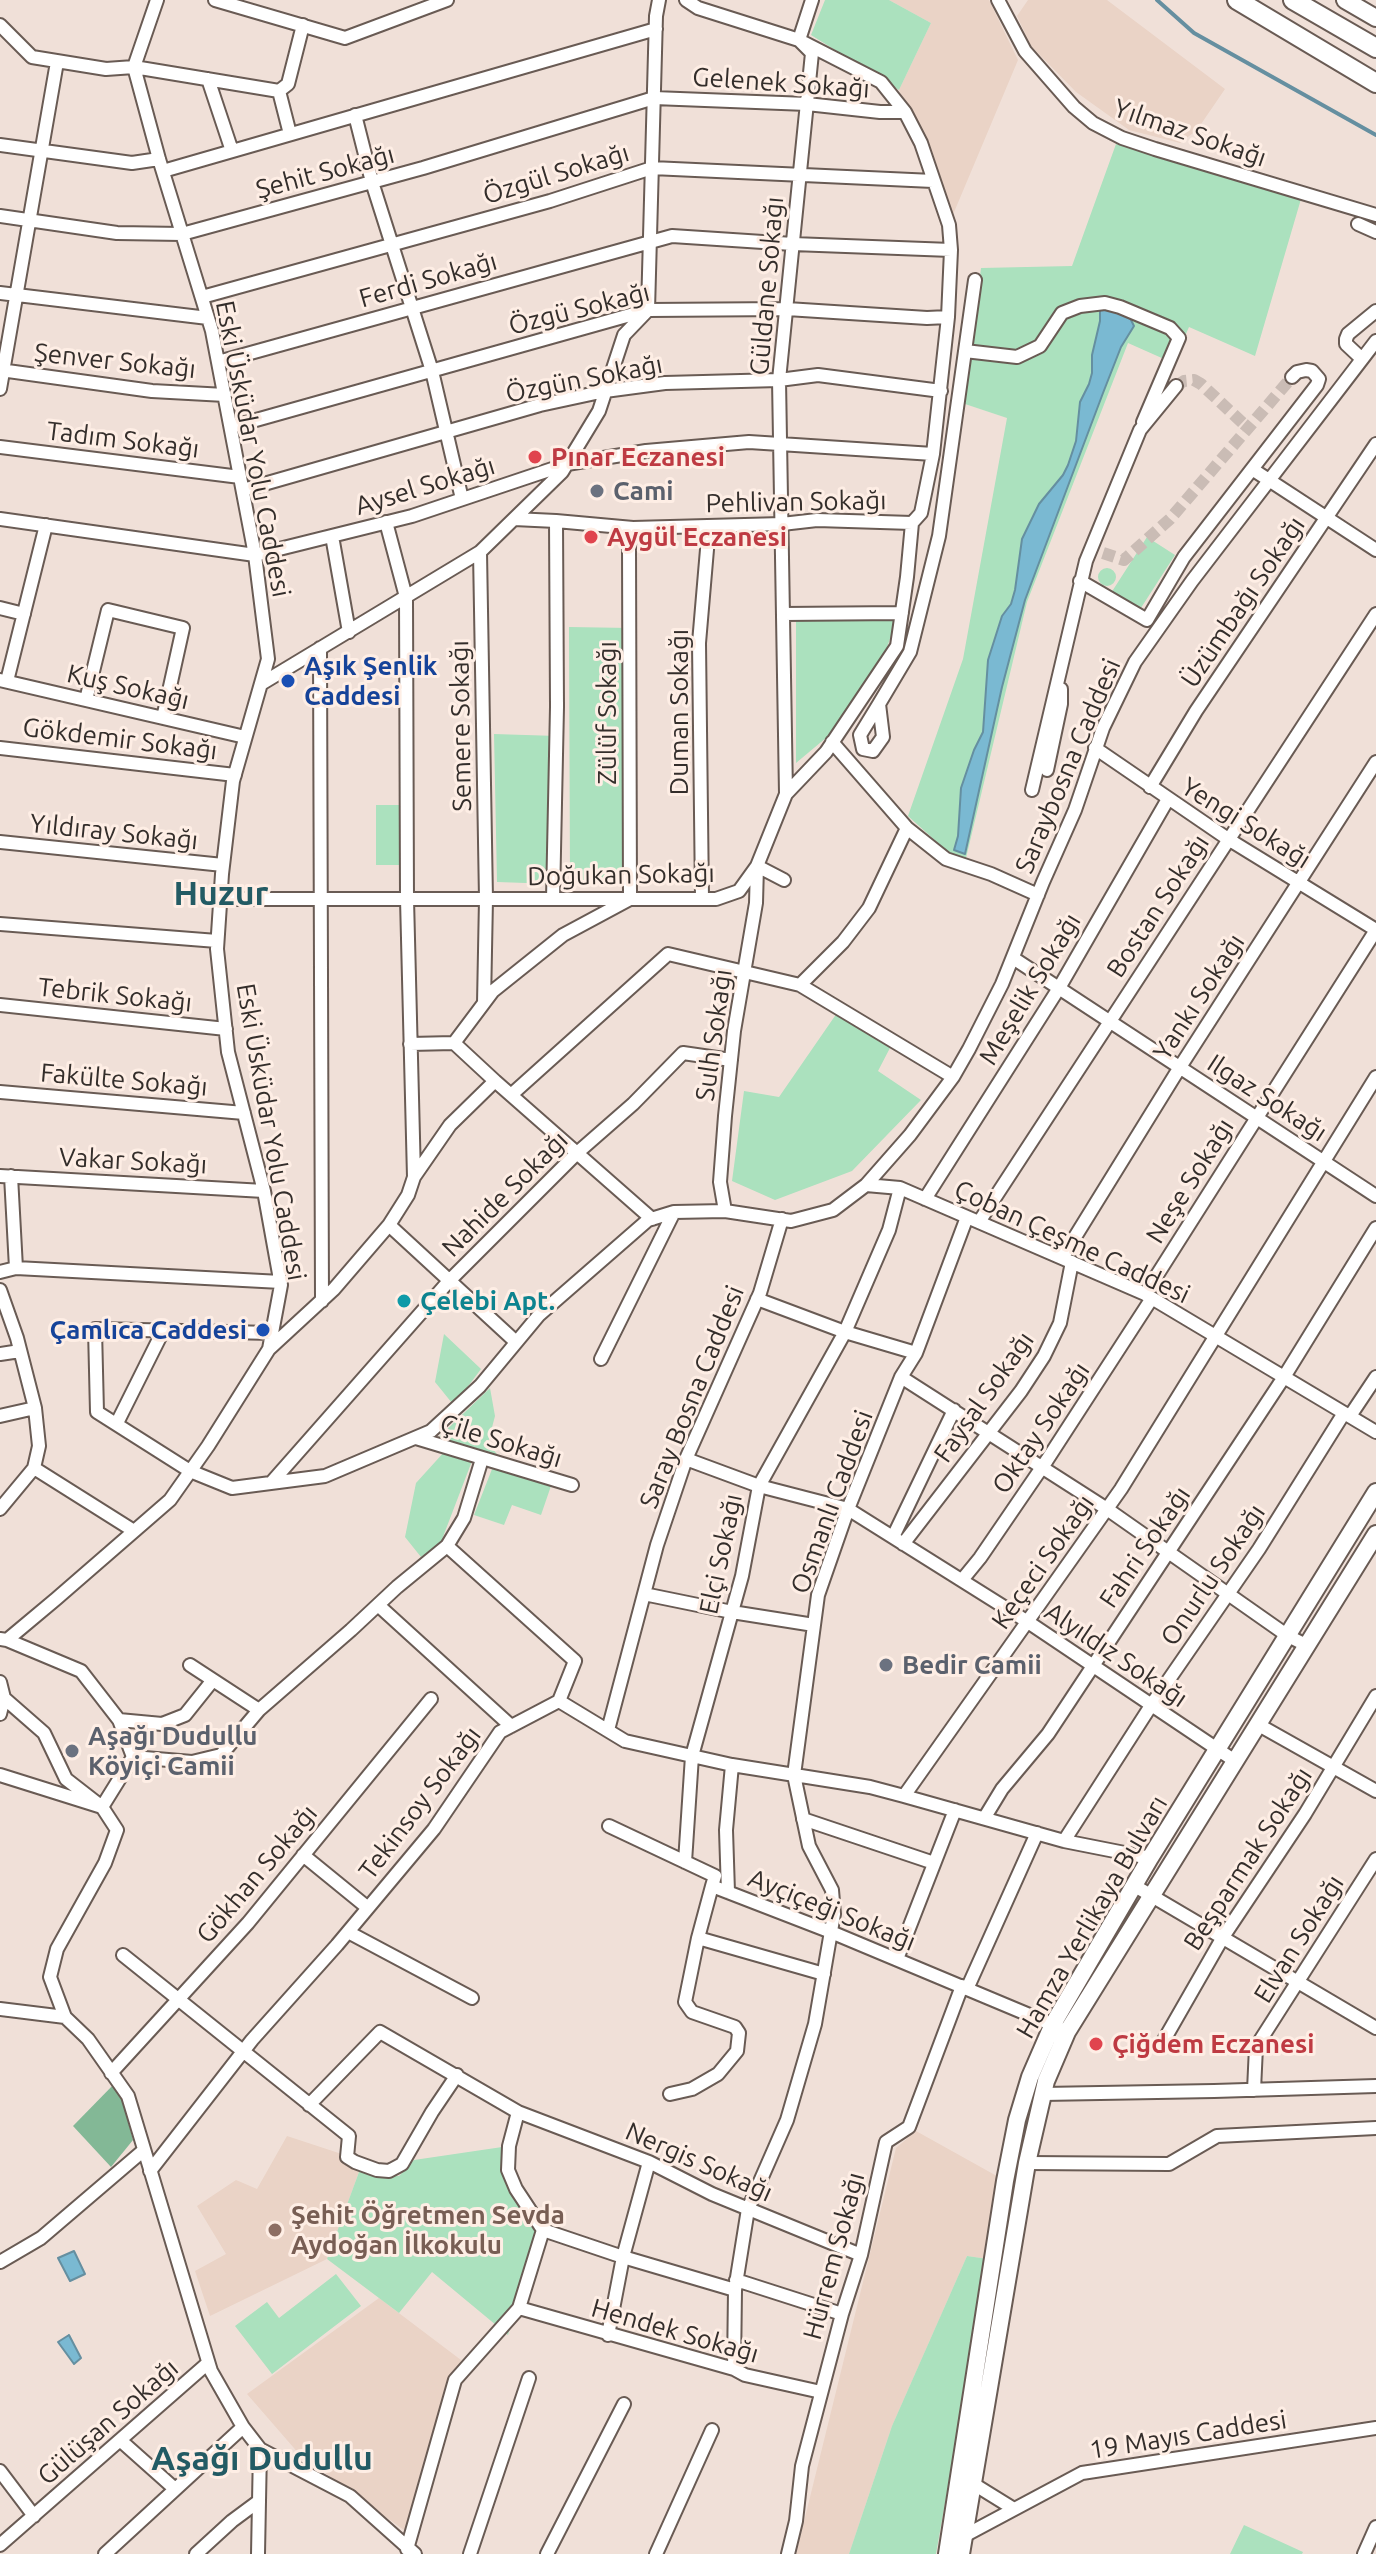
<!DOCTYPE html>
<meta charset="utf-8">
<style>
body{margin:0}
canvas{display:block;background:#f0e0d8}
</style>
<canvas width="1376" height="2554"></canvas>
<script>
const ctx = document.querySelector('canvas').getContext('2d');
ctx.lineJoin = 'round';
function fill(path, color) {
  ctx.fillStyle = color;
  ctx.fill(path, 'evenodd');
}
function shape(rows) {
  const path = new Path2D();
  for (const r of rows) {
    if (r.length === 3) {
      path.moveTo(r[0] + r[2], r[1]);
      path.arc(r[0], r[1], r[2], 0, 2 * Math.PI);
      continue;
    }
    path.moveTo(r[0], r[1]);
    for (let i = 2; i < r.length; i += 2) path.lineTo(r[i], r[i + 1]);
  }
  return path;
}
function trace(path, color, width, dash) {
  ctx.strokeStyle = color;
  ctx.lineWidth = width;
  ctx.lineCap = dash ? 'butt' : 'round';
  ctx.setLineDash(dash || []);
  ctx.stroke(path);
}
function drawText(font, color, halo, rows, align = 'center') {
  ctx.font = font + ' Ubuntu,sans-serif';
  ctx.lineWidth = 6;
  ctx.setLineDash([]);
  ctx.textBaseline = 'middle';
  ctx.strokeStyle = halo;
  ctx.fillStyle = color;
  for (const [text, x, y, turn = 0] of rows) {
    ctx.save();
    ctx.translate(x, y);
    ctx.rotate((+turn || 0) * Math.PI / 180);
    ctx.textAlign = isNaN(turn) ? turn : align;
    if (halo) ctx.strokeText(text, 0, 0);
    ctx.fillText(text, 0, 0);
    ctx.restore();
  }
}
const built = shape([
 [889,0,989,0,1018,60,952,217,899,90,931,23],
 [1028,0,1107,0,1225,89,1197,130,1180,143,1129,130,1076,92,1031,46,1017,16],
 [916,2131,1004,2180,988,2259,967,2256,892,2426,849,2554,796,2554,896,2148],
 [287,2136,363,2161,327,2259,210,2316,195,2271,226,2254,197,2206,236,2180,257,2189],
 [379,2298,461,2360,415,2538,300,2455,247,2394]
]);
const green = shape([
 [825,0,889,0,931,23,899,90,811,35],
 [1116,144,1301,199,1255,356,1189,327,1173,363,1128,343,1027,602,966,858,948,852,908,816,963,659,1007,418,965,404,981,268,1072,266],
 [1147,537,1175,555,1139,611,1111,593],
 [1107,577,9],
 [796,614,898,616,885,653,845,722,796,763],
 [569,627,631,628,635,885,570,881],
 [494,734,557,736,555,884,497,882],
 [376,805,406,805,405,865,376,865],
 [837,1013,891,1046,878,1071,921,1100,852,1171,775,1200,732,1181,744,1091,779,1097],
 [444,1334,481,1369,463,1393,452,1403,435,1382],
 [490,1388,495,1416,488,1443,500,1458,439,1437],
 [445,1451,472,1461,441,1542,421,1557,405,1537,416,1483],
 [494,1464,552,1483,541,1515,512,1505,504,1525,474,1515],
 [509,2146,503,2177,542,2223,508,2335,432,2272,399,2313,327,2259,359,2172,399,2176,414,2160],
 [967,2256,988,2259,936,2554,849,2554,892,2426],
 [336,2274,361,2306,272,2374,235,2326,267,2302,279,2318],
 [1244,2525,1303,2552,1302,2554,1230,2554]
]);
const forest = shape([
 [117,2081,133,2140,111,2167,73,2126]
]);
const water = shape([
 [1110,308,1129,316,1134,326,1121,347,1103,393,1025,600,1002,687,965,854,954,850,958,836,961,788,974,750,983,732,988,660,1002,616,1011,604,1015,590,1022,539,1039,504,1063,475,1068,465,1076,441,1080,402,1089,384,1092,373,1092,355,1100,321,1100,310,1110,308],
 [74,2251,85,2274,70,2281,58,2258,74,2251],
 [69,2335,81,2358,74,2364,58,2342,69,2335]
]);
const stream = shape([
 [1157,0,1194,33,1376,135]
]);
const minorTunnel = shape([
 [1176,386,1184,381,1194,380,1201,384,1247,427],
 [1103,553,1124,560,1170,519,1292,377]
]);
const minor = shape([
 [157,0,134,67,279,91,288,84,303,25],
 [215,0,345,38,447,0],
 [812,0,799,40,881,82,905,112,921,143,949,225,951,250,948,317,933,454],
 [998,0,1025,51,1074,107,1093,123,1122,138,1155,149,1376,215],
 [0,25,32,57,106,69,134,67,159,159,212,331,255,555,268,659,233,781,222,874,217,949,228,1052,264,1191,281,1285,269,1349,208,1446,170,1500,56,1599,7,1640,0,1639],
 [208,79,232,151],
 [279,91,290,134],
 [355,115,372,182,432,371,462,499],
 [0,145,132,163,159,159],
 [163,171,656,29],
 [0,216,117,233,182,234,423,168,654,98,807,104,880,112,905,112],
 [1358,224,1376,232],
 [0,293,208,318],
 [202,297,550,201,652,168,933,181],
 [965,351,1017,357,1040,346,1062,313,1080,306,1105,303,1120,307,1170,328,1179,338,1143,422],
 [1362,359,1346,344,1346,339,1348,334,1376,311],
 [218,362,672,236,793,244,951,250],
 [0,370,152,391,225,395],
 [0,389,57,62],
 [231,427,648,310,787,309,927,318,948,317],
 [0,447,240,477],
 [1252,469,1376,550],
 [243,490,540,405,605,391,665,383,779,380,818,375,941,391],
 [0,519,255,555,412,516,567,464,646,451,749,442,933,454,921,513,912,523],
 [514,519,556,521],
 [332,536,349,632],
 [480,552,486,899,484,1003],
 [1080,581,1147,620,1184,557,1317,385,1319,379,1312,371,1306,370,1297,372,1292,377],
 [0,608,24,614],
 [783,614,902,613],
 [320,648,322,1301],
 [0,680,245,737],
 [7,681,46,525],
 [261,684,480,552,562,472,599,411,624,335,648,310,656,16,659,0],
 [86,700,108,610,183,628,163,718],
 [879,704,883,737,873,751,863,749,860,735,879,704,910,652,939,536,975,280],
 [0,748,235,775],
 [1095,748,1228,839,1376,930],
 [1047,770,1061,704,1061,689],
 [1150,787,1196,711,1376,444],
 [1032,790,1086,561,1140,430,1176,386],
 [786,794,826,752,897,646,907,577,912,523],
 [907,828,946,859,991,874,1038,895],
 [0,842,223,865],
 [757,866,784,880],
 [220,899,716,899,739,891,757,866,786,794,779,380,812,53,799,40,698,8,686,0],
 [553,899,557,707,556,521,633,528,782,524,817,520,912,523],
 [702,899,699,643,709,526],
 [0,924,217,941],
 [1013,958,1376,1196],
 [800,985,843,942,869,908,907,828,832,742],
 [0,1005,226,1029],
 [454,1043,493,991,563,935,630,899,629,544,633,528],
 [410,1044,454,1043,495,1081],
 [0,1092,244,1113],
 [511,1095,668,954,800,985,953,1077],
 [0,1176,264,1191],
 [11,1176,16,1268],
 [414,1177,450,1125,495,1081,652,1219],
 [866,1185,900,1188,1145,1294,1376,1432],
 [925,1199,1059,988,1168,799],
 [725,1211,720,1182,725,1116,734,1031,756,903,757,866],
 [979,1222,1376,614],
 [389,1225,516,1342],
 [1062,1258,1180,1067,1376,762],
 [0,1272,16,1268,281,1282],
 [0,1290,17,1338,35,1408,39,1446,34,1468,0,1509],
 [1145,1294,1376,930],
 [757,1299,845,1332,916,1353],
 [272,1333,95,1329,97,1412,190,1471,232,1488,325,1476,431,1431,480,1386,539,1315,648,1220,674,1212,725,1211,791,1221,833,1210,866,1185,910,1135,953,1077,969,1049,1002,984,1043,882,1075,810,1103,728,1135,662,1192,581,1376,341],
 [269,1349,334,1289,389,1225,408,1195,414,1177,407,899,406,597,386,522],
 [0,1354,20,1351],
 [601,1359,674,1212],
 [901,1377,1107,1509,1288,1636,1306,1645],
 [0,1416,35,1408],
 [1350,1416,1376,1377],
 [117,1423,163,1331],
 [416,1438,572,1485],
 [686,1459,759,1486,848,1509,1028,1622,1235,1761],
 [34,1468,134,1531],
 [271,1483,449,1281,577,1153,633,1104,683,1053,731,1060],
 [893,1537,954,1410],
 [903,1544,1021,1391,1044,1356,1060,1323,1072,1262],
 [962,1580,980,1558,1047,1460,1152,1298],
 [644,1594,732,1612,814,1625],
 [378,1605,511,1726],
 [7,1640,81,1671,119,1720,133,1757],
 [190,1665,259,1710],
 [0,1682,4,1698,44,1733,66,1779,102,1807,117,1830,105,1863,57,1949,50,1977,65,2017,88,2039,128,2096,211,2371,243,2427,260,2449,350,2496,415,2554],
 [559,1701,625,1741,732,1765,870,1787,904,1796],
 [0,1714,4,1698],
 [119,1720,162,1724,185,1715,213,1680],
 [1257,1724,1376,1791],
 [608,1730,657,1545,686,1459,760,1293,782,1219],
 [0,1775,102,1807,133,1757,192,1762,221,1755,259,1710,351,1630,397,1587,447,1546,464,1518,482,1459],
 [985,1817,1002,1789,1048,1734,1284,1377,1376,1228],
 [803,1819,934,1863],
 [609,1826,715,1876,712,1886,831,1932,1058,2027],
 [1064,1841,1152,1704,1259,1549,1344,1413],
 [303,1855,368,1908],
 [1150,1858,1064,1841,904,1796,1121,1489,1376,1077],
 [685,1862,692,1756,742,1576,759,1486,845,1332,889,1230,900,1188],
 [1135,1886,1376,2028],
 [728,1892,726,1830,732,1765],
 [348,1932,472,1998],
 [698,1938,824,1974],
 [123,1955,349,2136,347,2157,355,2162,377,2170,389,2171,402,2164,432,2112,457,2075],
 [897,1959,955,1810],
 [967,1989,1037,1833],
 [0,2009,65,2017],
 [1160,2047,1223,1937,1305,1814,1376,1696],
 [111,2073,248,1923,431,1699],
 [1254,2090,1256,2047,1376,1859],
 [670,2094,692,2089,718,2074,737,2051,739,2033,735,2027,692,2012,685,2002,698,1938,712,1886],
 [1043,2094,1214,2091,1376,2086],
 [309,2105,380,2032,518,2112,649,2162,712,2194,861,2255],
 [518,2112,509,2146,508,2170,516,2189,543,2230,623,2257,735,2290],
 [1027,2163,1169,2164,1217,2136,1376,2128],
 [150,2171,252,2040,337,1945,434,1829,500,1732,559,1701,575,1661,447,1546],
 [0,2262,41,2238,144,2150],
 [736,2280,842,2314],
 [519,2308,734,2369,745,2375,821,2392],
 [608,2335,623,2257,649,2162],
 [734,2369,735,2290,748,2209,787,2120,815,2024,834,1914,832,1890,809,1846,794,1775,818,1595,848,1509,901,1377,916,1353,967,1217],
 [120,2440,175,2489],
 [0,2471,34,2516],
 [972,2483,1014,2509],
 [964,2536,1082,2473,1376,2428],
 [0,2545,208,2363],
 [407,2549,455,2380,519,2308,543,2230],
 [105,2554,243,2427],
 [196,2554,232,2521,259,2501],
 [258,2554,260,2449],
 [470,2554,529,2378],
 [547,2554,624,2404],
 [656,2554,712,2430],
 [788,2554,796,2521,802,2466,842,2314,861,2255,886,2142,909,2127,962,1986],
 [1364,2554,1376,2527]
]);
const major = shape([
 [1345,0,1376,18],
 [947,2554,1005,2181,1017,2120,1030,2077,1053,2024,1150,1858,1376,1492],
 [961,2554,1027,2163,1046,2081,1067,2032,1376,1534]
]);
const highway = shape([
 [1237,0,1376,83],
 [1293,0,1376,48]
]);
const markers = [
 [535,457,8,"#e0444e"],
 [597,491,8,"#6b7280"],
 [591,537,8,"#e0444e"],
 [288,681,8,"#1a4fb4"],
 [404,1301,8,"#0f9aa8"],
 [263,1330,8,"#1a4fb4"],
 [886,1665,8,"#6b7280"],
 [72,1751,8,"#6b7280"],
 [1096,2044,8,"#e0444e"],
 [275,2230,8,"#8d6e63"]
];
const streetNames = [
 ["Gelenek Sokağı",781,83,4],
 ["Yılmaz Sokağı",1190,133,19],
 ["Şehit Sokağı",325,172,-15],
 ["Özgül Sokağı",556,174,-17],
 ["Ferdi Sokağı",428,280,-16],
 ["Güldane Sokağı",767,286,-85],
 ["Özgü Sokağı",579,309,-14],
 ["Şenver Sokağı",115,361,6],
 ["Özgün Sokağı",584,379,-11],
 ["Tadım Sokağı",123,440,7],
 ["Eski Üsküdar Yolu Caddesi",253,449,79],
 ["Aysel Sokağı",425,486,-17],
 ["Pehlivan Sokağı",796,502,-1],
 ["Üzümbağı Sokağı",1243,602,-56],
 ["Kuş Sokağı",128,687,13],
 ["Duman Sokağı",679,712,-90],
 ["Zülüf Sokağı",607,713,-90],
 ["Semere Sokağı",461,726,-91],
 ["Gökdemir Sokağı",120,739,7],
 ["Saraybosna Caddesi",1068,766,-67],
 ["Yengi Sokağı",1246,823,32],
 ["Yıldıray Sokağı",114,832,6],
 ["Doğukan Sokağı",621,875,-1],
 ["Bostan Sokağı",1158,906,-57],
 ["Meşelik Sokağı",1030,989,-59],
 ["Tebrik Sokağı",115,995,6],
 ["Yankı Sokağı",1199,997,-57],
 ["Sulh Sokağı",714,1035,-82],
 ["Fakülte Sokağı",124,1080,5],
 ["Ilgaz Sokağı",1267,1098,33],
 ["Eski Üsküdar Yolu Caddesi",271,1132,80],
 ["Vakar Sokağı",133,1161,3],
 ["Neşe Sokağı",1190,1181,-58],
 ["Nahide Sokağı",505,1194,-45],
 ["Çoban Çeşme Caddesi",1072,1242,25],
 ["Saray Bosna Caddesi",692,1397,-68],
 ["Faysal Sokağı",984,1397,-55],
 ["Oktay Sokağı",1041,1428,-56],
 ["Çile Sokağı",501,1441,17],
 ["Osmanlı Caddesi",832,1502,-70],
 ["Fahri Sokağı",1145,1547,-56],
 ["Elçi Sokağı",721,1554,-78],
 ["Keçeci Sokağı",1043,1562,-55],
 ["Onurlu Sokağı",1213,1575,-56],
 ["Alyıldız Sokağı",1116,1655,34],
 ["Tekinsoy Sokağı",420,1803,-53],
 ["Beşparmak Sokağı",1248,1859,-57],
 ["Gökhan Sokağı",257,1874,-50],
 ["Ayçiçeği Sokağı",832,1910,22],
 ["Hamza Yerlikaya Bulvarı",1092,1917,-60],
 ["Elvan Sokağı",1299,1939,-58],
 ["Nergis Sokağı",699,2162,24],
 ["Hürrem Sokağı",834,2256,-75],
 ["Hendek Sokağı",675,2331,16],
 ["Gülüşan Sokağı",108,2422,-41],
 ["19 Mayıs Caddesi",1188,2435,-9]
];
const healthNames = [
 ["Pınar Eczanesi",551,457],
 ["Aygül Eczanesi",607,537],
 ["Çiğdem Eczanesi",1112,2044]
];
const worshipNames = [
 ["Cami",613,491],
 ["Bedir Camii",902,1665],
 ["Aşağı Dudullu",88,1736],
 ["Köyiçi Camii",88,1766]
];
const transitNames = [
 ["Aşık Şenlik",304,666],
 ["Caddesi",304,696],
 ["Çamlıca Caddesi",247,1330,"right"]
];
const cultureNames = [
 ["Çelebi Apt.",420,1301]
];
const educationNames = [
 ["Şehit Öğretmen Sevda",291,2215],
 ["Aydoğan İlkokulu",291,2245]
];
const districtNames = [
 ["Huzur",221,894],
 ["Aşağı Dudullu",262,2459]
];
fill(built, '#ead3c6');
fill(green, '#abe1be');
fill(forest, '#83b896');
fill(water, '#7ab9d2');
trace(water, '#658fa0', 2);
trace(stream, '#658fa0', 4);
trace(minorTunnel, '#cabcb5', 12, [12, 6]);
trace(minor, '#695b54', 16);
trace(major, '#695b54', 20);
trace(highway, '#695b54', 22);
trace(minor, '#fff', 12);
trace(major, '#fff', 16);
trace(highway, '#fff', 18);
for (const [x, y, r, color] of markers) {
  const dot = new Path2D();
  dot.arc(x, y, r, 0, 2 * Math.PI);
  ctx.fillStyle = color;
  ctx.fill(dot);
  trace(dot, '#feeee5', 3);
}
drawText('26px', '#342e2b', '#feeee5', streetNames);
drawText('bold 26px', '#be3a42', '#feeee5', healthNames, 'left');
drawText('bold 26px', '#5b616d', '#feeee5', worshipNames, 'left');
drawText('bold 26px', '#164399', '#feeee5', transitNames, 'left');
drawText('bold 26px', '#0d838f', '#feeee5', cultureNames, 'left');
drawText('bold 26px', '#785e54', '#feeee5', educationNames, 'left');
drawText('bold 34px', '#235b64', '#feeee5', districtNames);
</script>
